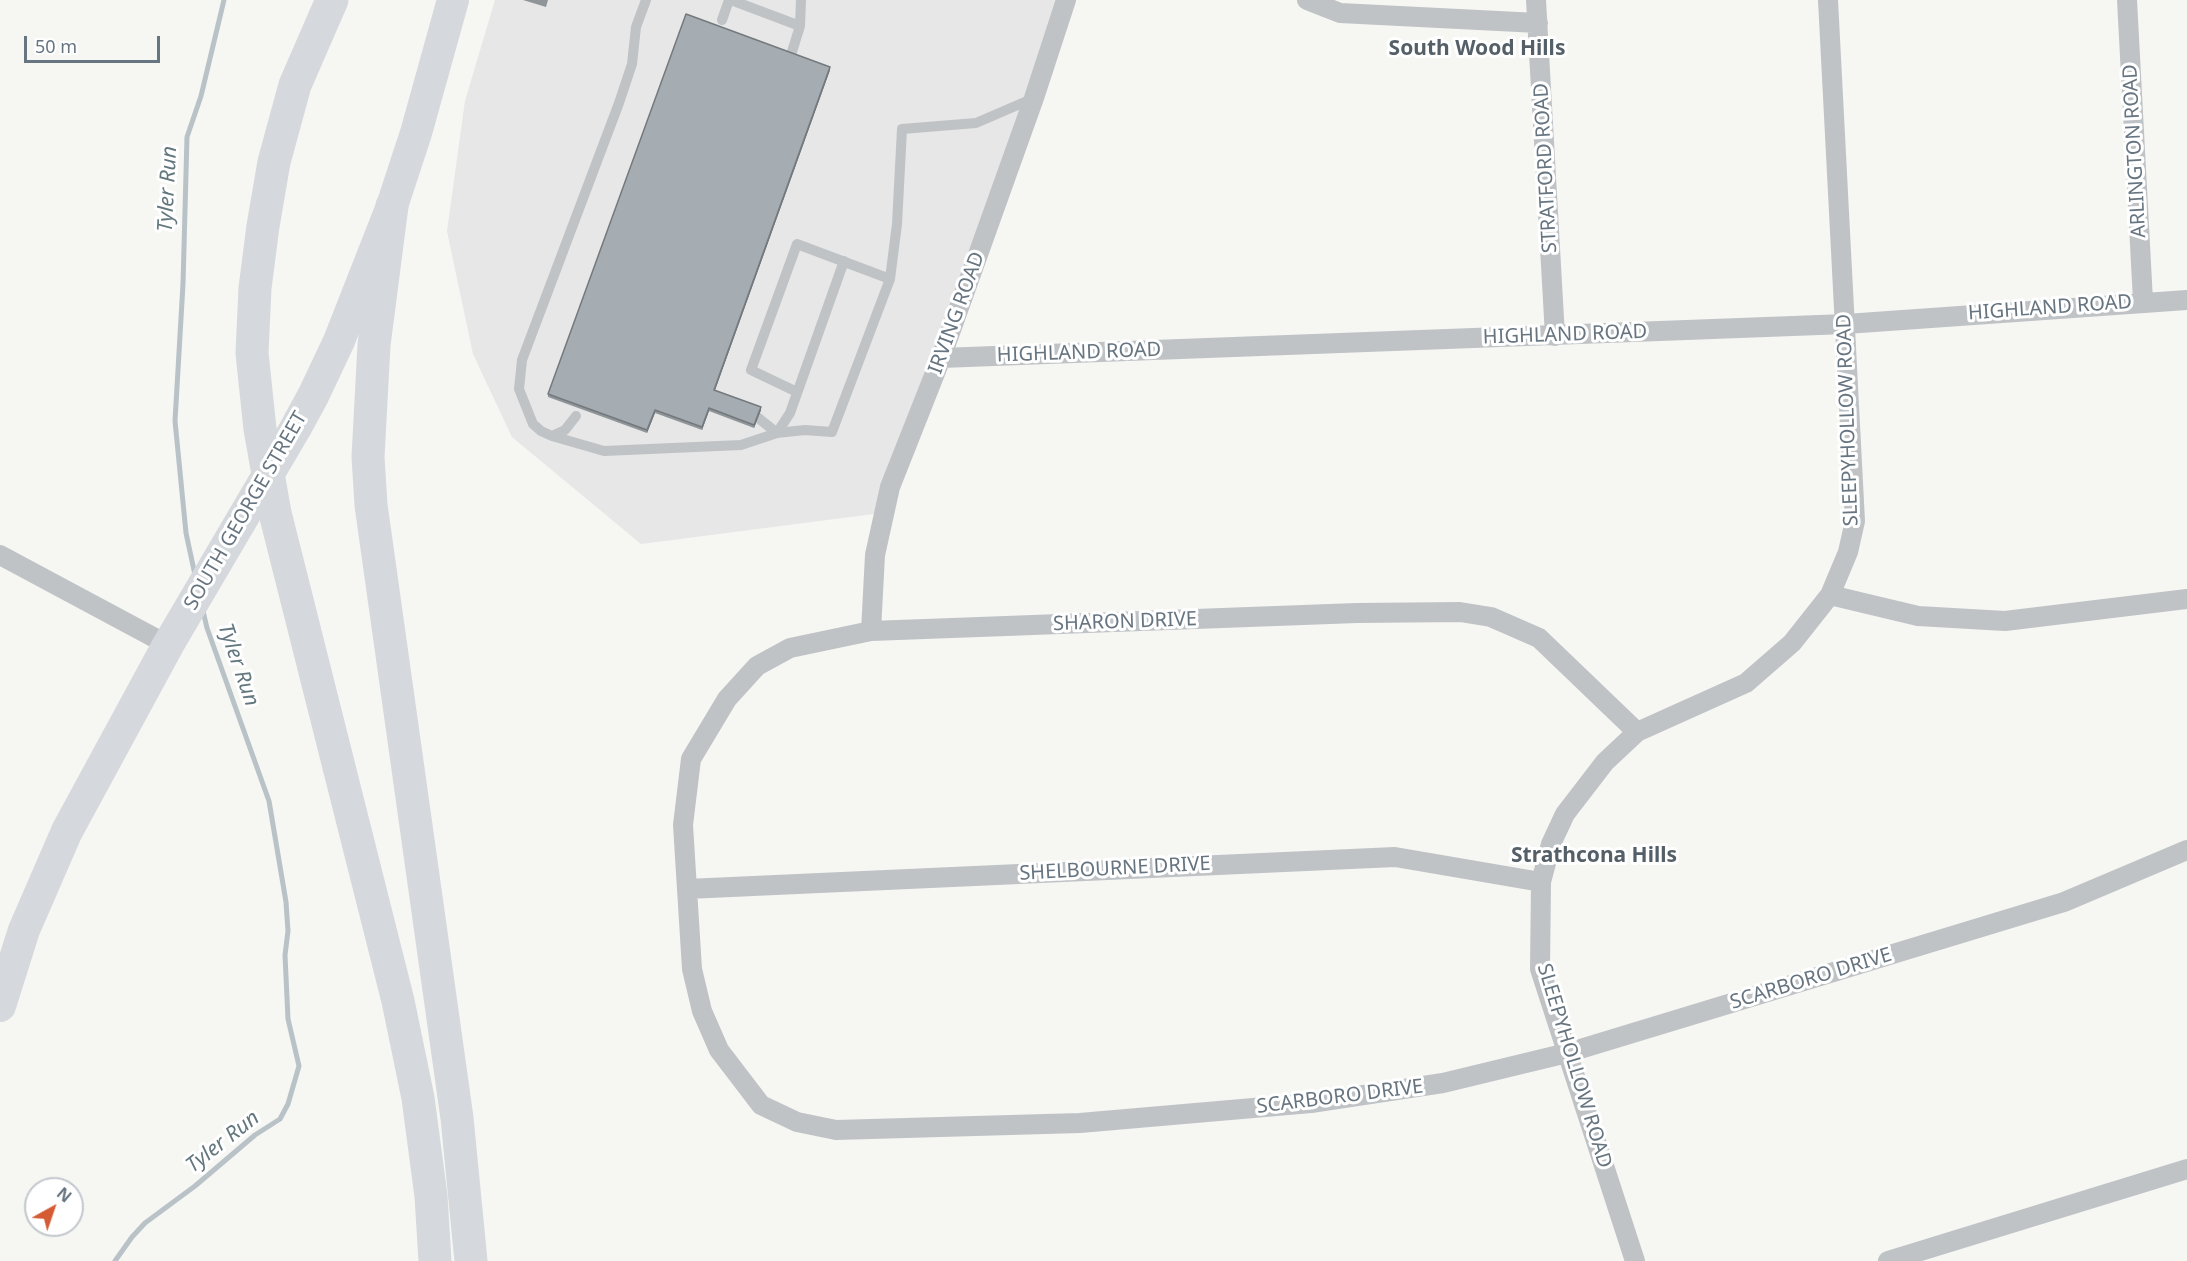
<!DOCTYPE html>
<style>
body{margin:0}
#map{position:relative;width:2187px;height:1261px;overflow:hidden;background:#f6f6f3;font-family:"Noto Sans",sans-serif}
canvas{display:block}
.north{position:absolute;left:24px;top:1177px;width:60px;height:60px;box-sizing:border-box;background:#fff;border:2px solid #c2c8cd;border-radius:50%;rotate:40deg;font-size:16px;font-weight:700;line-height:24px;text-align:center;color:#677581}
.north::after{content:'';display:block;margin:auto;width:21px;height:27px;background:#d45b34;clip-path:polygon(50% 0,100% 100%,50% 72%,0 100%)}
.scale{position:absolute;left:24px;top:36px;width:136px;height:27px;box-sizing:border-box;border:3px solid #677581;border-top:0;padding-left:8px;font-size:18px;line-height:21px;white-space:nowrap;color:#677581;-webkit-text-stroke:4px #fff;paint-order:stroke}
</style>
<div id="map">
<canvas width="2187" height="1261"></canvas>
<div class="north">N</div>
<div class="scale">50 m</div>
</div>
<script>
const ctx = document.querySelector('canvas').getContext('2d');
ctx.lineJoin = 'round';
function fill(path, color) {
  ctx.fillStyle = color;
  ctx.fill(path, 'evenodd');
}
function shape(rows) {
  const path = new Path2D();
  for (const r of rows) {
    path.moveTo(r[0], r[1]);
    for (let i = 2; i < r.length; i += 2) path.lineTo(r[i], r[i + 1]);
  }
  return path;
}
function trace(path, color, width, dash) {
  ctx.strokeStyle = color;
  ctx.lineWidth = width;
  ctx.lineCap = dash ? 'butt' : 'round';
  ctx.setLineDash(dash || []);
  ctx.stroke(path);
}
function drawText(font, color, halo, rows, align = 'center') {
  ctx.font = font + ' "Noto Sans",sans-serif';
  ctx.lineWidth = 6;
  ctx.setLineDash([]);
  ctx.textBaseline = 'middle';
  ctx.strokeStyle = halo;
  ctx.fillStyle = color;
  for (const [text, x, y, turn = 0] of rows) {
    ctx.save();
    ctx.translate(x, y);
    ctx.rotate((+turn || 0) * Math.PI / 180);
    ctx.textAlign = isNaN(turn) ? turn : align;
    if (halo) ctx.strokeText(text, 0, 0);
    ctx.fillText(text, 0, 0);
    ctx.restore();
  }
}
const built = shape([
 [495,0,1066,0,889,512,641,544,512,437,473,354,447,231,465,101]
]);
const stream = shape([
 [195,575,186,533,175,421,183,284,187,137,201,96,224,0],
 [115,1261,132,1237,145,1223,195,1186,255,1135,280,1119,288,1104,299,1066,288,1019,285,955,288,931,286,902,269,801,207,628,203,611]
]);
const service = shape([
 [731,0,800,26],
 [722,20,729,0],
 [791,55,800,26,801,0],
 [797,392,751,370,797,244,890,279,897,224,902,129,976,123,1034,98],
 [745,413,757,417,777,433,805,430,832,432,890,279],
 [576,416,565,430,552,436,541,431,533,424,519,389,522,360,619,103,632,64,636,27,646,0],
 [552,436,604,451,741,445,777,433,790,413,844,261]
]);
const minor = shape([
 [1307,0,1340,13,1538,23],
 [1536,0,1555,336],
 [2127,0,2143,301],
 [941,358,1846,324,2187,300],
 [0,555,168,645],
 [1830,595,1918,616,2005,621,2187,599],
 [871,631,875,555,890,487,941,358,1034,98,1066,0],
 [1637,732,1539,638,1491,617,1460,612,1357,613,871,631,790,648,757,666,727,699,691,759,683,825,692,969,702,1011,719,1050,761,1105,797,1122,836,1130,1080,1123,1311,1103,1443,1083,1567,1053,2064,902,2187,850],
 [687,889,1395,857,1541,882],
 [1635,1261,1540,969,1541,882,1551,844,1565,814,1605,762,1637,732,1746,683,1792,643,1830,595,1848,552,1855,521,1828,0],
 [1888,1261,2187,1169]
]);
const primary = shape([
 [0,1006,24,930,67,831,168,645,295,429,313,396,339,341,392,206,416,133,453,0]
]);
const motorway = shape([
 [332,0,295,85,274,162,263,226,255,288,252,353,260,429,275,513,398,1001,418,1098,431,1196,435,1261],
 [392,206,374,345,368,457,371,505,457,1118,471,1261]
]);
const wall = shape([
 [523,0,548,0,546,7],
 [830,70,715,390,761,410,754,428,709,411,702,430,655,413,647,433,548,397,548,394]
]);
const shadedWall = shape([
 [830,67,830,70,714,393,714,390],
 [761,407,761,410,754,428,754,425],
 [709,408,709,411,702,430,702,427],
 [655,410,655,413,647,433,647,430]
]);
const building = shape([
 [686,14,830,67,714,390,761,407,754,425,709,408,702,427,655,410,647,430,548,394,686,14]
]);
const streetNames = [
 ["ARLINGTON ROAD",2135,151,-93],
 ["STRATFORD ROAD",1546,168,-93],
 ["HIGHLAND ROAD",2050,308,-4],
 ["IRVING ROAD",957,313,-70],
 ["HIGHLAND ROAD",1565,335,-2],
 ["HIGHLAND ROAD",1079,353,-2],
 ["SLEEPYHOLLOW ROAD",1848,420,-92],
 ["SOUTH GEORGE STREET",246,511,-60],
 ["SHARON DRIVE",1125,622,-2],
 ["SHELBOURNE DRIVE",1115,869,-3],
 ["SCARBORO DRIVE",1811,979,-17],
 ["SLEEPYHOLLOW ROAD",1574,1066,73],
 ["SCARBORO DRIVE",1340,1097,-7]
];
const neighbourhoodNames = [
 ["South Wood Hills",1477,49],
 ["Strathcona Hills",1594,856]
];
const waterNames = [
 ["Tyler Run",168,189,-87],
 ["Tyler Run",238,665,71],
 ["Tyler Run",223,1142,-38]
];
fill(built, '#e6e7e6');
trace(stream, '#b8c2c7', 5);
trace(service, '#bfc3c6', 10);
trace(minor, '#bfc3c6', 20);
trace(primary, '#d5d8dc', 32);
trace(motorway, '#d5d8dc', 33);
fill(wall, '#8f9599');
fill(shadedWall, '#74797d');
fill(building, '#a6adb2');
trace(building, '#74797d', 1.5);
drawText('20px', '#677581', '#fff', streetNames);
drawText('bold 21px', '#545f67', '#fff', neighbourhoodNames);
drawText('italic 21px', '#63777e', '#fff', waterNames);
</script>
